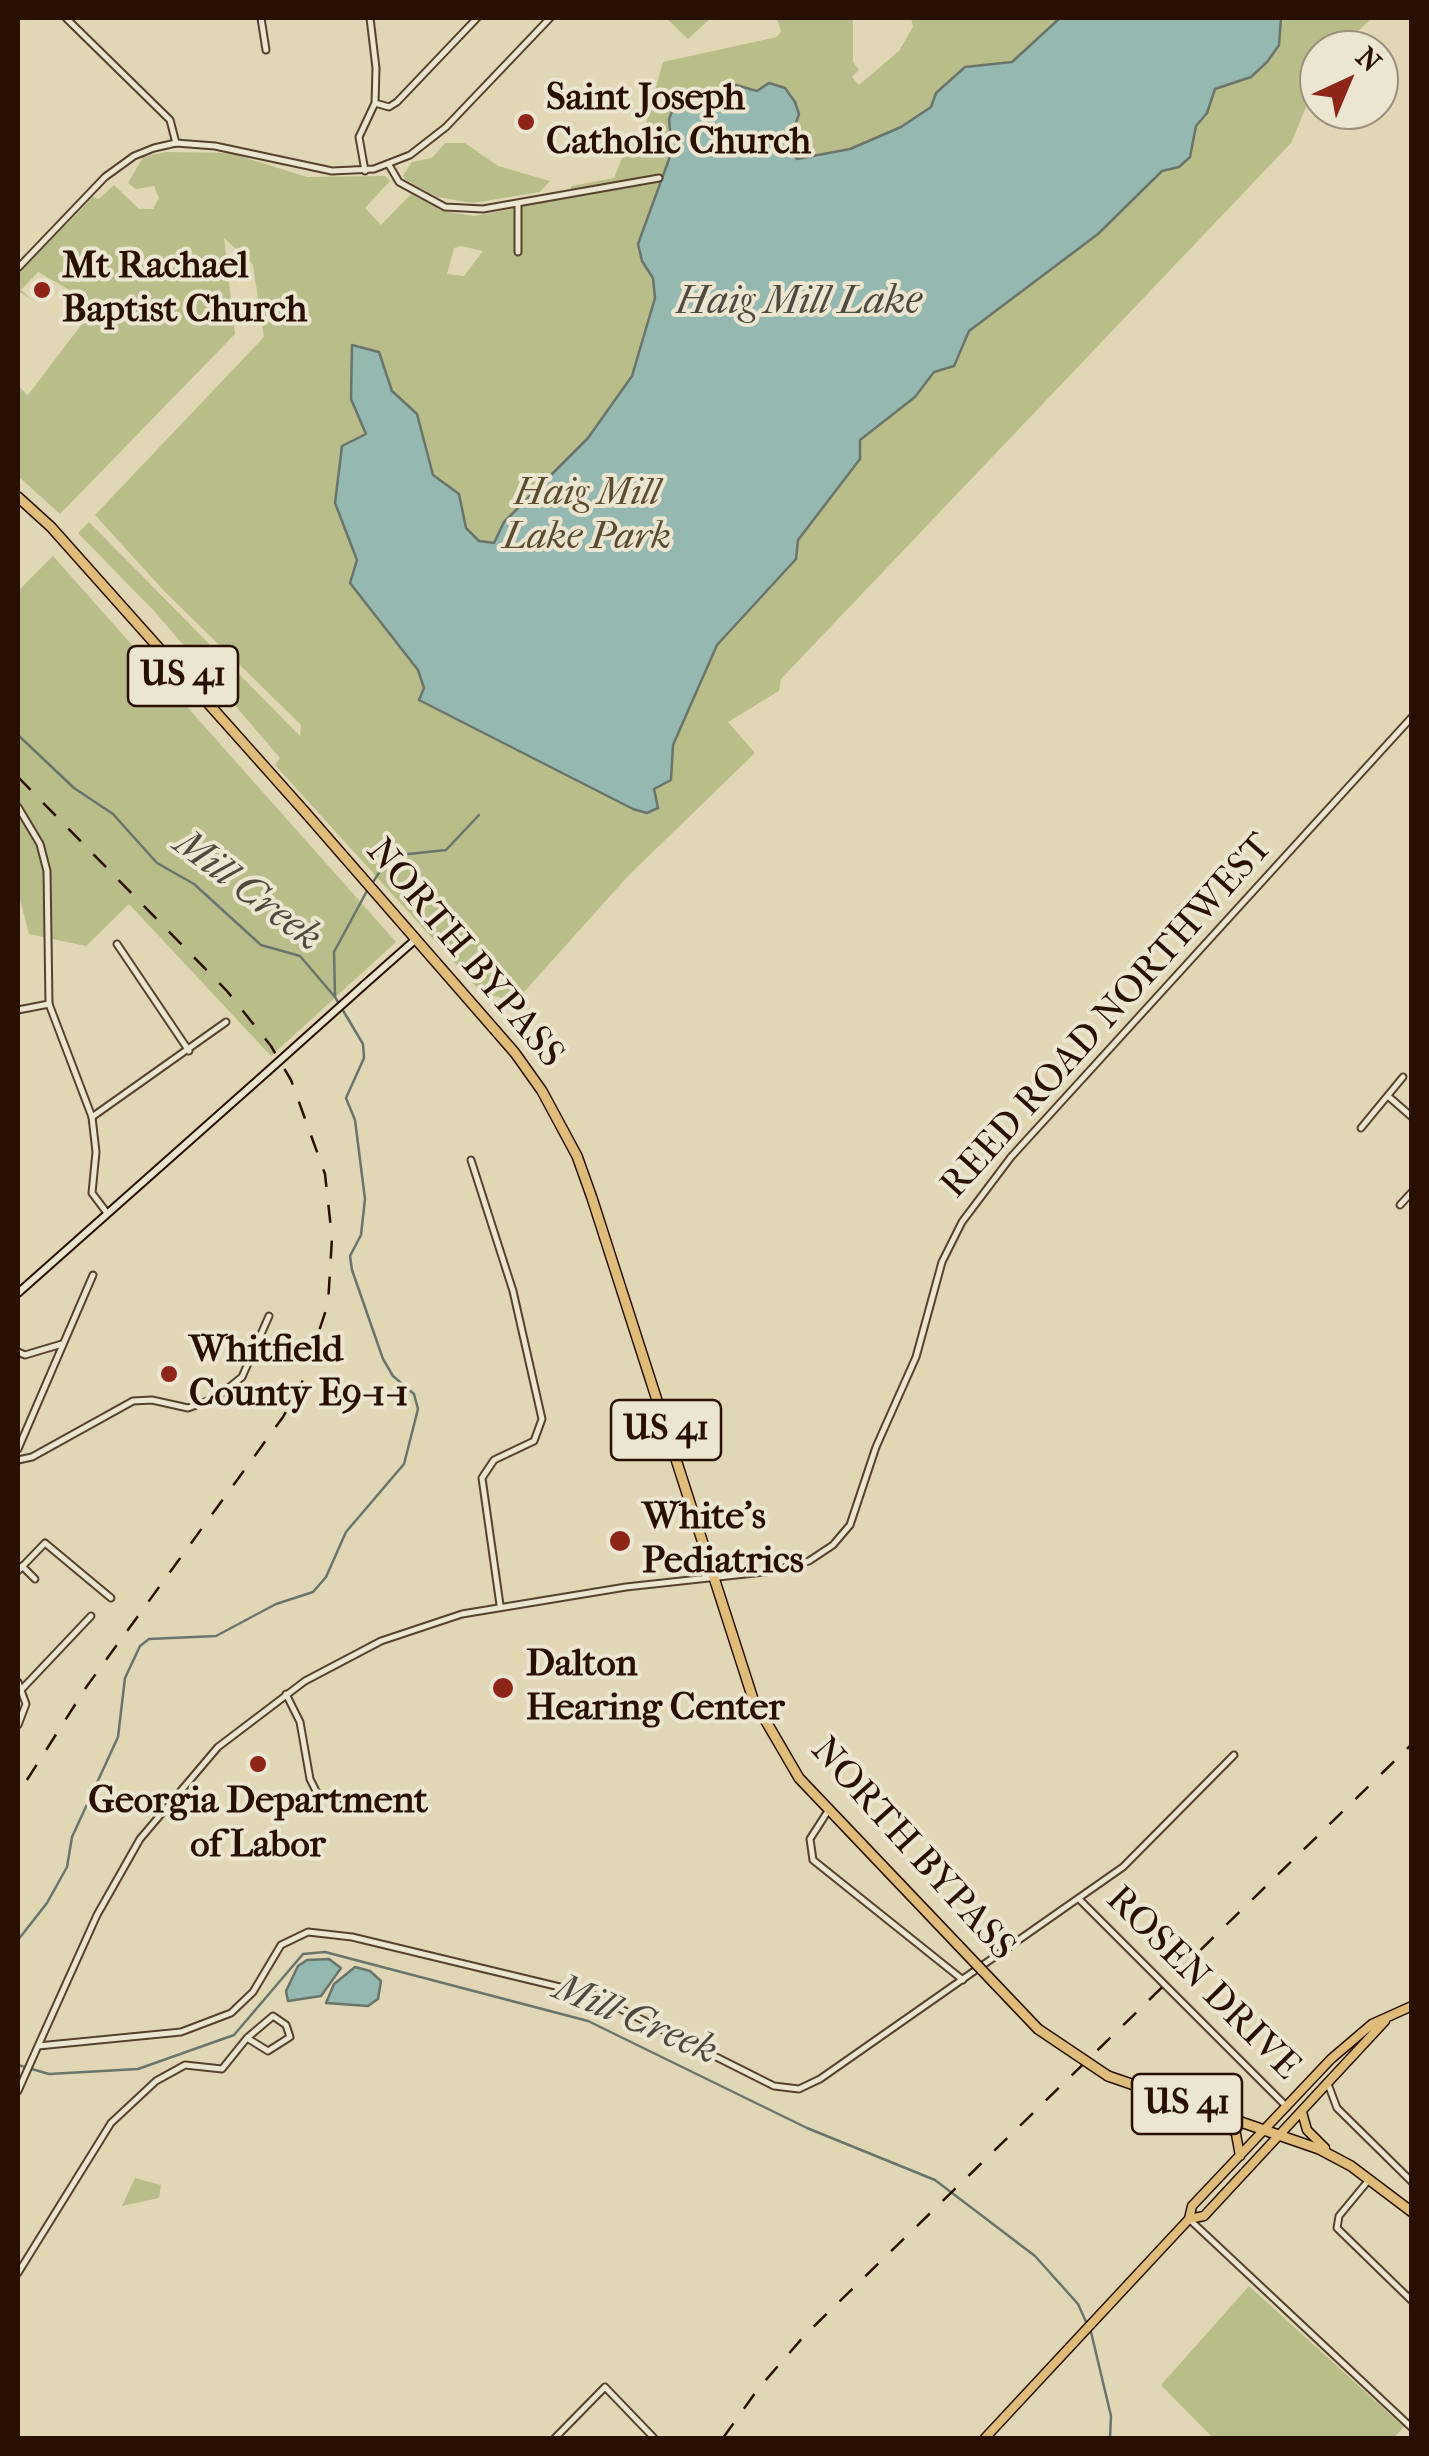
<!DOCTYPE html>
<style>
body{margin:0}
#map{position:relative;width:1429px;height:2456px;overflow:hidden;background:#e1d7b5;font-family:"IM FELL French Canon",serif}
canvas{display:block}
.frame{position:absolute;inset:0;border:20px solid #290f00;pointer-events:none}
.north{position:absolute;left:1299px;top:30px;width:100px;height:100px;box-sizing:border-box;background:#ece5cf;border:2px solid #9e8f7c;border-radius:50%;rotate:44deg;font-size:28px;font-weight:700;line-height:40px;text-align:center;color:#290f00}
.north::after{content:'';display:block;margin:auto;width:35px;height:45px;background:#8f2418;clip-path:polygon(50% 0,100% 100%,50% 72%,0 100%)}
</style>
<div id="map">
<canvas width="1429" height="2456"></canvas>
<div class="frame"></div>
<div class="north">N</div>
</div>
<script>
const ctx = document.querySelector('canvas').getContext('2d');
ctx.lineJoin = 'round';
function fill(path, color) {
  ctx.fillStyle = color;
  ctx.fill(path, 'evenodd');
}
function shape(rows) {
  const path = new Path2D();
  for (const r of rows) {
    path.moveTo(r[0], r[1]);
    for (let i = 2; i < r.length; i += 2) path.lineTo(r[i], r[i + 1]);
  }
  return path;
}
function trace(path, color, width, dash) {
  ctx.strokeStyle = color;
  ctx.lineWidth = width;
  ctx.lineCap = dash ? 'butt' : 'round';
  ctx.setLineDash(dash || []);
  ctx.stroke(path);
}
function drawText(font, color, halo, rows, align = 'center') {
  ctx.font = font + ' "IM FELL French Canon",serif';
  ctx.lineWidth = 8;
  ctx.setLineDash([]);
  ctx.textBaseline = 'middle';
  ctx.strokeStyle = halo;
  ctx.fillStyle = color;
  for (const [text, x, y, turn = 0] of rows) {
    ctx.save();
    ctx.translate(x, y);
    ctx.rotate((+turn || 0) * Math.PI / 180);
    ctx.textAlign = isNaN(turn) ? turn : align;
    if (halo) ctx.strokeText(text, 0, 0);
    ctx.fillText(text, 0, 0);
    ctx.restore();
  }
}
const green = shape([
 [666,18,711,18,688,39],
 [777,18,853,18,853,62,859,70,852,77,859,85,899,51,913,27,911,18,1372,18,1338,50,1319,50,1319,76,1291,143,781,679,779,691,728,722,755,753,628,876,515,1002,481,992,275,765,280,758,155,612,78,533,89,522,300,736,301,725,294,718,165,592,95,515,264,337,253,265,224,238,235,334,60,514,18,476,18,386,28,395,82,324,89,301,38,272,21,290,32,300,18,291,18,274,93,197,99,199,114,185,139,209,153,209,159,198,154,186,136,189,128,183,143,157,166,152,230,153,307,177,385,176,390,181,365,208,381,225,411,194,442,211,474,216,512,209,571,190,571,186,614,178,622,158,644,130,663,62,777,37,781,31],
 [461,246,483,251,464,276,447,274,454,248],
 [445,143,465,143,498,166,550,181,540,192,473,203,437,197,406,180,403,176,412,162,432,158],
 [53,556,396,942,271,1056,129,904,86,946,29,934,18,892,18,591],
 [135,2178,161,2185,159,2198,122,2206],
 [1249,2286,1404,2427,1394,2438,1213,2438,1161,2385]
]);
const water = shape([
 [1060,18,1281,18,1279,45,1267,62,1251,77,1215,89,1207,113,1196,126,1190,157,1179,167,1162,171,1098,234,969,331,954,366,934,372,915,397,860,440,860,459,798,540,796,559,717,645,673,745,671,780,654,789,658,808,647,813,633,809,419,700,424,688,418,670,350,583,357,560,335,503,342,446,366,434,351,399,352,345,379,352,392,391,417,414,433,475,459,494,466,528,479,541,494,543,504,522,588,438,632,376,655,298,653,278,642,261,638,244,672,151,669,119,675,104,685,97,715,100,736,85,757,91,769,83,785,88,795,102,799,114,788,145,797,159,850,149,901,127,931,107,936,93,965,67,1012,62,1060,18],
 [329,1959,341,1968,321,1996,288,2001,286,1991,298,1966,307,1960,329,1959],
 [355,1967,370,1971,381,1981,378,1999,368,2006,326,2003,334,1984,355,1967]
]);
const stream = shape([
 [18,735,74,788,113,814,157,863,194,884,261,945,300,956,335,997,363,1044,364,1058,346,1098,355,1120,365,1199,361,1235,350,1256,352,1270,383,1359,393,1376,414,1394,418,1409,404,1464,346,1532,326,1577,313,1592,276,1604,216,1636,149,1639,140,1646,125,1678,118,1737,72,1837,67,1867,47,1903,18,1940],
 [373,882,390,856,446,850,479,815],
 [335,996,334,952,368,889],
 [18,2065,49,2074,138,2069,234,2035,303,1954,325,1952,588,2021,807,2128,935,2180,1035,2256,1078,2304,1087,2324],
 [1091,2332,1111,2416,1110,2438]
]);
const minor = shape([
 [66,18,170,120,176,143],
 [261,18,266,50],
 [375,103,389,107,397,102,477,18],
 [389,165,399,182,445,207,483,209,659,178],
 [365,171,359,137,375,103,376,68,370,18],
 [518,204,518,252],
 [117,944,189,1051],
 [18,1010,49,1004],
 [1389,1097,1412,1117],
 [92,1117,226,1022],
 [1361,1128,1403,1077],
 [471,1160,513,1291,542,1419,534,1441,494,1460,482,1478,500,1605],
 [1400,1205,1412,1192],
 [18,1352,25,1355,62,1344],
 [18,1449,93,1275],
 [18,1460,32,1457,133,1401,152,1400,188,1408,216,1398,242,1377,269,1316],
 [22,1566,35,1579],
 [18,1571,45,1543,111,1598],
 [18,1682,26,1704,18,1725],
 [21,1690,91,1616],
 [286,1694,300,1722,310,1779,317,1793,332,1798,390,1799],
 [828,1811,810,1839,813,1860,963,1980],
 [1079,1899,1287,2107],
 [38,2046,97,1915,140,1839,218,1747,305,1681,381,1641,462,1614,626,1587,773,1571,809,1561,833,1545,850,1525,876,1447,916,1357,942,1262,962,1222,1011,1157,1412,717],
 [1328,2084,1337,2108,1412,2182],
 [18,2091,38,2046,181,2032,231,2013,253,1992,281,1945,308,1932,352,1937,593,1995,774,2086,799,2089,820,2079,1123,1867,1234,1755],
 [1368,2181,1339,2216,1337,2228,1412,2301],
 [1189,2219,1412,2428],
 [18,2273,111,2123,156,2081,185,2065,222,2069,247,2038,273,2016,286,2025,290,2037,268,2051,247,2038],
 [555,2438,605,2387,654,2438]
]);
const tertiary = shape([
 [18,268,105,177,134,156,154,148,176,143,215,146,332,171,374,169,410,155,446,127,550,18],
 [18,807,40,844,47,871,49,1004,92,1117,96,1152,92,1193,107,1213]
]);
const secondary = shape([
 [364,985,416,939],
 [18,1293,267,1072]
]);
const primary = shape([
 [1302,2112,1307,2130,1325,2148],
 [1222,2116,1236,2134,1240,2156],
 [1189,2219,1204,2216,1385,2021],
 [985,2438,1189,2219,1192,2206,1331,2059,1372,2024,1412,2006]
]);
const trunk = shape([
 [18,497,51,527,305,812,515,1053,542,1091,577,1156,592,1198,753,1699,799,1778,958,1945],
 [1108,2076,1319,2149,1351,2166,1412,2212]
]);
const rail = shape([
 [18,777,227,991,271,1046,291,1080,325,1174,332,1238,328,1304,301,1385,283,1417,87,1686,18,1794],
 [723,2438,758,2389,805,2335,1412,1744]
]);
const secondaryBridge = shape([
 [267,1072,364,985]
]);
const trunkBridge = shape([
 [958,1945,1038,2029,1108,2076]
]);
const markers = [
 [526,122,10,"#8f2418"],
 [42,290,10,"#8f2418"],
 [169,1374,10,"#8f2418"],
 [620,1541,12,"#8f2418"],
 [503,1688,12,"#8f2418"],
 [258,1764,10,"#8f2418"]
];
const shields = [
 [183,676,110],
 [666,1430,110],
 [1187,2104,110]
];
const shieldNames = [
 ["US 41",183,676],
 ["US 41",666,1430],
 ["US 41",1187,2104]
];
const poiNames = [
 ["Saint Joseph",546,100],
 ["Catholic Church",546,144],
 ["Mt Rachael",62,268],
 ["Baptist Church",62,312],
 ["Whitfield",189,1352],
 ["County E9-1-1",189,1396],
 ["White's",642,1519],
 ["Pediatrics",642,1563],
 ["Dalton",526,1666],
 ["Hearing Center",526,1710],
 ["Georgia Department",258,1803,"center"],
 ["of Labor",258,1847,"center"]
];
const parkNames = [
 ["Haig Mill",587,495],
 ["Lake Park",587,539]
];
const streetNames = [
 ["NORTH BYPASS",464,954,50],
 ["REED ROAD NORTHWEST",1108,1017,-48],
 ["NORTH BYPASS",912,1850,48],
 ["ROSEN DRIVE",1202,1984,45]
];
const waterNames = [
 ["Haig Mill Lake",799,303],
 ["Mill Creek",247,892,37],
 ["Mill Creek",635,2021,23]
];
fill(green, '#b9bd89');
fill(water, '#94b9b0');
trace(water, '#69756a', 2.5);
trace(stream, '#69756a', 2.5);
trace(minor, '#57412d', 9);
trace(tertiary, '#57412d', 9);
trace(secondary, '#290f00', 10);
trace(primary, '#290f00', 11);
trace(trunk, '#290f00', 12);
trace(minor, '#ece5cf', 5);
trace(tertiary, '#ece5cf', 5);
trace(secondary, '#ece5cf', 6);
trace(primary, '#e0bc7a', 8);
trace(trunk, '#e0bc7a', 9);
trace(rail, '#290f00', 2.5, [18, 18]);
trace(secondaryBridge, '#290f00', 10, []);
trace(trunkBridge, '#290f00', 12, []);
trace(secondaryBridge, '#ece5cf', 6);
trace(trunkBridge, '#e0bc7a', 9);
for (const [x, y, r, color] of markers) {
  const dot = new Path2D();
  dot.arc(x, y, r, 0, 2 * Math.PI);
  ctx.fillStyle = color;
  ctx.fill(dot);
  trace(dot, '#ece5cf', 4);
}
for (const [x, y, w] of shields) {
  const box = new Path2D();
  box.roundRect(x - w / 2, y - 30, w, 60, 8);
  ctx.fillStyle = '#ece5cf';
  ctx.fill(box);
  trace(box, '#290f00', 2.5);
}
drawText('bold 35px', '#290f00', null, shieldNames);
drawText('bold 38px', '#290f00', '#ece5cf', poiNames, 'left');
drawText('italic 38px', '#5b4c30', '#ece5cf', parkNames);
drawText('38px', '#290f00', '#ece5cf', streetNames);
drawText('italic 40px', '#4e4a3e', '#ece5cf', waterNames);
</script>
